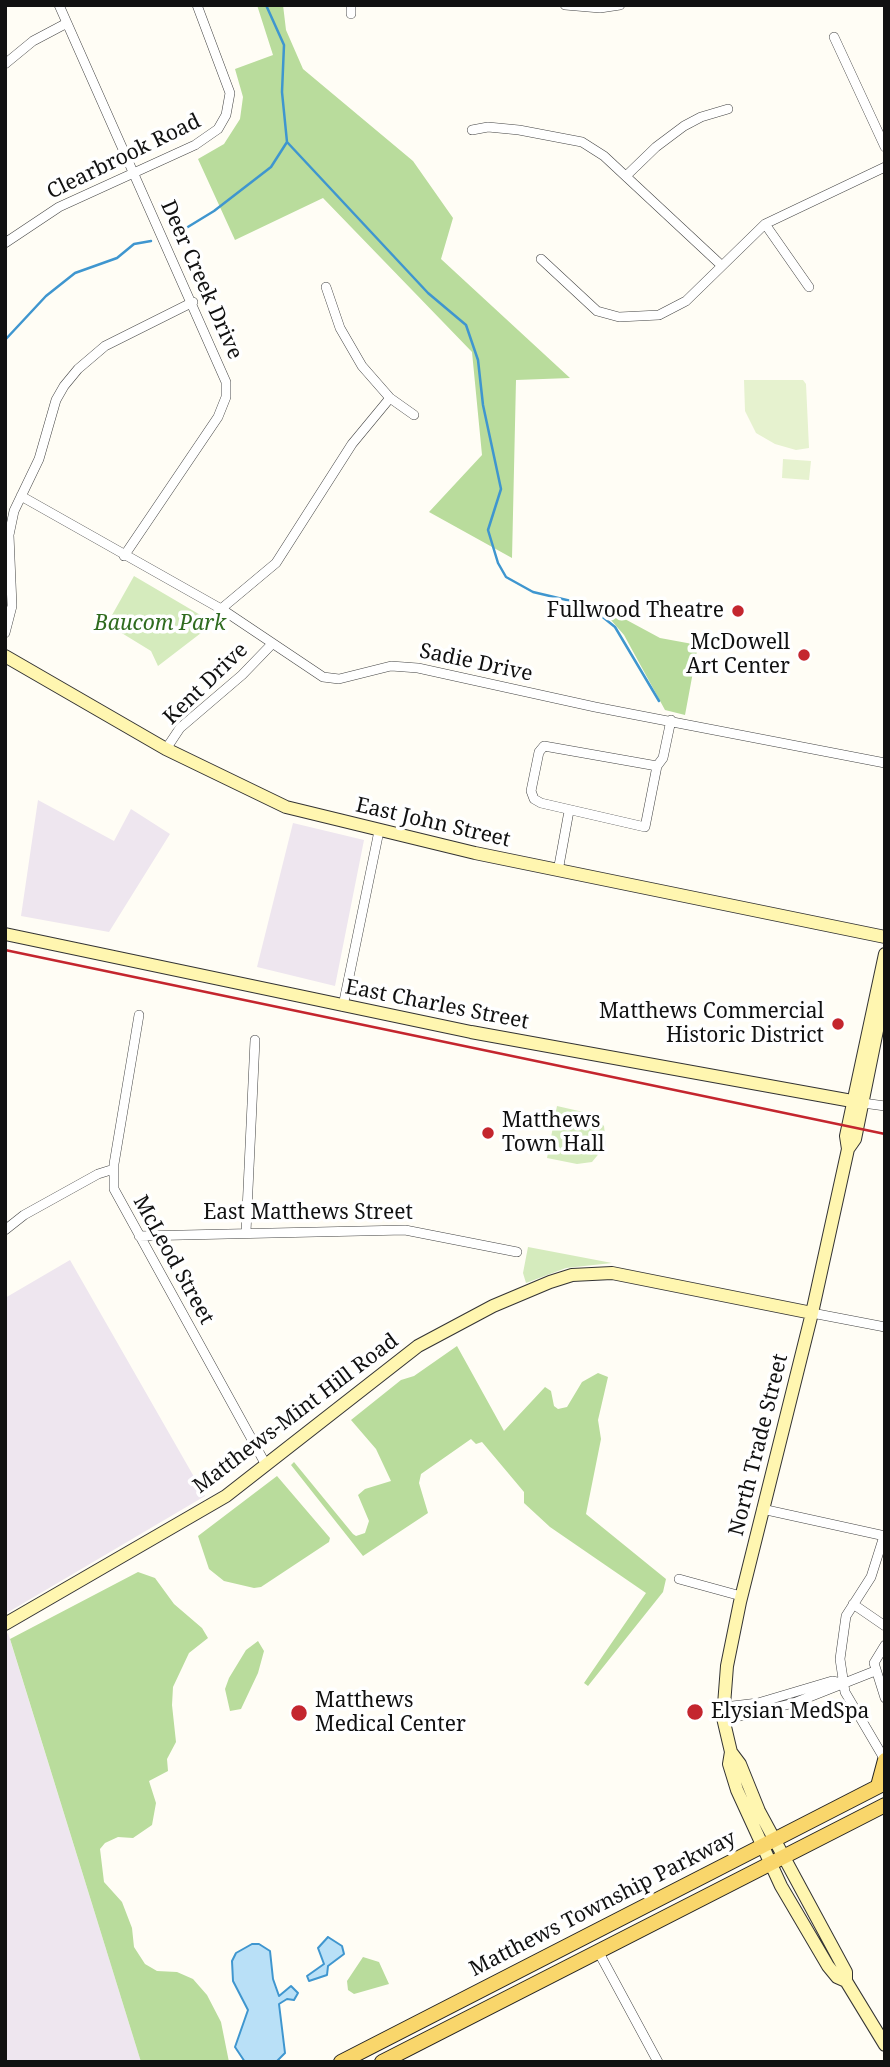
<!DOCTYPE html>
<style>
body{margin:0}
#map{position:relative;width:890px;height:2067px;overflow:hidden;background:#fffdf5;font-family:"Noto Serif",serif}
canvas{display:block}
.frame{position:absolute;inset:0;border:7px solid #111;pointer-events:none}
</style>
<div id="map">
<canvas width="890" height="2067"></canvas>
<div class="frame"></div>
</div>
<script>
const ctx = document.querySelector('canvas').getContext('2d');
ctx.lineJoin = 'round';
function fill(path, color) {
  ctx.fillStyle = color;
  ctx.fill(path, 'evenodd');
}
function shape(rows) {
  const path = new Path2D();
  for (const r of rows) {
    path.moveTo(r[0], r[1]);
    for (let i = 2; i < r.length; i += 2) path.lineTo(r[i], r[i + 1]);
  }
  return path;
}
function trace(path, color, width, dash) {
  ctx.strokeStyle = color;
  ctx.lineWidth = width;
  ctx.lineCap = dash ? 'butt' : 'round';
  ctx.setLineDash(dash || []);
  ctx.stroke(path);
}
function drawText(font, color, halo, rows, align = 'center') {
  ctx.font = font + ' "Noto Serif",serif';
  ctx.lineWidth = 7;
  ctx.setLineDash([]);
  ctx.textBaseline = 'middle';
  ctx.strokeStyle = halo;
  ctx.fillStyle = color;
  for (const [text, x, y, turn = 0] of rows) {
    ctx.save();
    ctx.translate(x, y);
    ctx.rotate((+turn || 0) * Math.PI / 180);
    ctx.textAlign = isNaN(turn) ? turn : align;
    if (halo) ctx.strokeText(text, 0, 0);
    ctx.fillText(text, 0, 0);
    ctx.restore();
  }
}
const industrial = shape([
 [38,800,114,841,131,809,170,834,109,932,21,916],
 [293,823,364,840,335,986,257,967],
 [70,1260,205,1496,5,1614,5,1298],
 [8,1633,141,2062,5,2062,5,1635]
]);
const green = shape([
 [134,576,214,623,158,666,151,651,107,624],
 [557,1106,592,1114,604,1126,606,1145,592,1162,577,1164,547,1158],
 [528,1247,612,1263,566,1268,526,1283,523,1273]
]);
const forest = shape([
 [257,5,283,5,286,30,303,69,413,161,453,218,441,259,570,378,516,380,512,558,429,512,482,455,472,352,323,198,235,240,198,159,224,144,240,119,243,97,235,69,273,55],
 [597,604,660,638,698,645,685,715,665,710,624,635],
 [457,1346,504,1431,545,1387,551,1391,554,1406,558,1409,567,1407,582,1382,598,1373,608,1377,598,1420,601,1439,586,1514,666,1579,663,1592,588,1686,584,1683,646,1593,550,1527,524,1503,524,1492,482,1442,476,1444,471,1439,421,1474,419,1483,428,1513,363,1556,291,1465,294,1462,353,1534,356,1536,365,1533,369,1521,358,1495,365,1489,391,1481,376,1449,351,1420,401,1380,414,1376],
 [277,1476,330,1538,329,1542,261,1587,254,1588,224,1581,209,1569,198,1536],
 [138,1572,155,1578,174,1604,202,1628,208,1638,189,1653,173,1687,172,1705,176,1742,167,1759,168,1771,149,1781,156,1803,152,1825,133,1838,118,1837,105,1843,100,1849,104,1882,122,1902,132,1928,134,1947,145,1964,157,1971,177,1972,193,1979,207,1995,221,2022,229,2062,141,2062,10,1639],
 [258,1641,264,1651,258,1673,241,1709,230,1711,225,1689,229,1678,246,1650],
 [363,1957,379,1962,389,1984,354,1994,348,1990,347,1981]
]);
const pitch = shape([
 [744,380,803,380,806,384,809,448,796,450,775,444,756,433,745,411],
 [783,459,811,461,809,480,782,478]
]);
const water = shape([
 [328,1937,342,1946,344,1954,328,1966,327,1975,309,1981,307,1976,324,1964,318,1948,328,1937],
 [252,1944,259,1944,270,1951,273,1979,279,1996,291,1986,298,1993,294,2000,287,1999,279,2004,285,2053,276,2062,245,2062,235,2047,248,2010,233,1981,232,1961,236,1953,252,1944]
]);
const stream = shape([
 [287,142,428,293,466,325,478,360,483,405,501,489,488,530,498,563,506,577,533,592,571,601,599,614,615,627,659,701],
 [178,233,214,211,271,167,287,142,282,92,284,45,266,5],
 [5,340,46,296,75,273,117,258,134,244,151,241]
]);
const street = shape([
 [59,5,226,382,226,397,218,417,124,556],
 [351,5,351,14],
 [565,5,600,8,620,5],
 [834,37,885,147],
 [5,64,33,41,67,23],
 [472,130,488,127,519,130,582,142,604,156,721,265],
 [626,176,656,147,684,126,701,117,728,109],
 [765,224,809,287],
 [5,243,59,207,195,145,218,129,226,115,230,93,197,5],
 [541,259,597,311,619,317,659,315,686,301,765,224,885,167],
 [326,287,340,328,362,366,390,398,414,415],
 [21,496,223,610,323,677,339,679,391,666,418,668,595,707,885,763],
 [221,609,276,563,352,444,390,398],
 [5,633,12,606,9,535,14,511,39,459,56,400,64,386,78,369,105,346,193,302],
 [166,749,180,728,242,675,271,645],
 [657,766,544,746,539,752,531,791,534,799,541,803,645,827,657,766,663,758,671,720],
 [558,871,569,811],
 [343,1006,379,831],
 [139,1015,114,1164,114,1189,266,1465],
 [863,1103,885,1106],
 [5,1230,24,1215,98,1174,114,1169],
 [246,1232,255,1040],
 [139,1236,405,1230,517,1252],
 [812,1313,885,1327],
 [762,1509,885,1536],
 [884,1536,871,1577,846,1616,840,1659,845,1692,885,1760],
 [679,1579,741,1596],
 [853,1604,885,1626],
 [885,1645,874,1663,885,1698],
 [724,1707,758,1703,832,1681,842,1683],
 [724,1720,794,1703,875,1671],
 [598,1951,658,2062]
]);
const secondary = shape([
 [5,656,166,749,286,807,475,853,885,937],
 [5,934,471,1032,863,1103],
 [885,991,855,1139,848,1149,812,1313,740,1602,727,1666,723,1718,731,1752,740,1764,759,1811,846,1972,846,1981,885,2045],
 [848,1149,846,1136,885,954],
 [5,1624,226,1496,418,1346,493,1306,550,1282,572,1275,612,1273,812,1313],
 [731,1752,729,1764,737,1790,781,1886,828,1966,837,1977,846,1981]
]);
const primary = shape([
 [878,1786,885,1760],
 [341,2062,885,1783],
 [382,2062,885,1805]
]);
const rail = shape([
 [5,950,885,1134]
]);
const markers = [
 [738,611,7,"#c4262e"],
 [804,655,7,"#c4262e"],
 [838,1024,7,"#c4262e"],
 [488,1133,7,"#c4262e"],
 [695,1712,9,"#c4262e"],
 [299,1713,9,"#c4262e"]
];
const streetNames = [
 ["Clearbrook Road",124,157,-26],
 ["Deer Creek Drive",201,280,66],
 ["Sadie Drive",476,663,12],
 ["Kent Drive",206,684,-44],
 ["East John Street",433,823,13],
 ["East Charles Street",437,1005,11],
 ["East Matthews Street",308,1213],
 ["McLeod Street",173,1260,61],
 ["Matthews-Mint Hill Road",296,1414,-37],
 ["North Trade Street",759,1445,-76],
 ["Matthews Township Parkway",603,1904,-27]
];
const poiNames = [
 ["Fullwood Theatre",724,611],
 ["McDowell",790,643],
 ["Art Center",790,667],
 ["Matthews Commercial",824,1012],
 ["Historic District",824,1036],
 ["Matthews",502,1121,"left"],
 ["Town Hall",502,1145,"left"],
 ["Matthews",315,1701,"left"],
 ["Medical Center",315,1725,"left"],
 ["Elysian MedSpa",711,1712,"left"]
];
const parkNames = [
 ["Baucom Park",160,624]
];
fill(industrial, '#eee6ef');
fill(green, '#d5ebbd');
fill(forest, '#b9dc9c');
fill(pitch, '#e6f2cf');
fill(water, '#b9e0f7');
trace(water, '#3f96cf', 2);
trace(stream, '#3f96cf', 2.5);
trace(street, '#444', 10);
trace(secondary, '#333', 14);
trace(primary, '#222', 16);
trace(street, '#fff', 9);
trace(secondary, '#fff6b0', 12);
trace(primary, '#f9d66b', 14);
trace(rail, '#c4262e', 2.5);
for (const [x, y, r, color] of markers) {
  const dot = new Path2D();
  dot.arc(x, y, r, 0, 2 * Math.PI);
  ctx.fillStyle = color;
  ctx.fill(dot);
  trace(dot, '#fff', 2.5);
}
drawText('21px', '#111', '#fff', streetNames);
drawText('21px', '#111', '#fff', poiNames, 'right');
drawText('italic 21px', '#2f6b1f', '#fff', parkNames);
</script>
